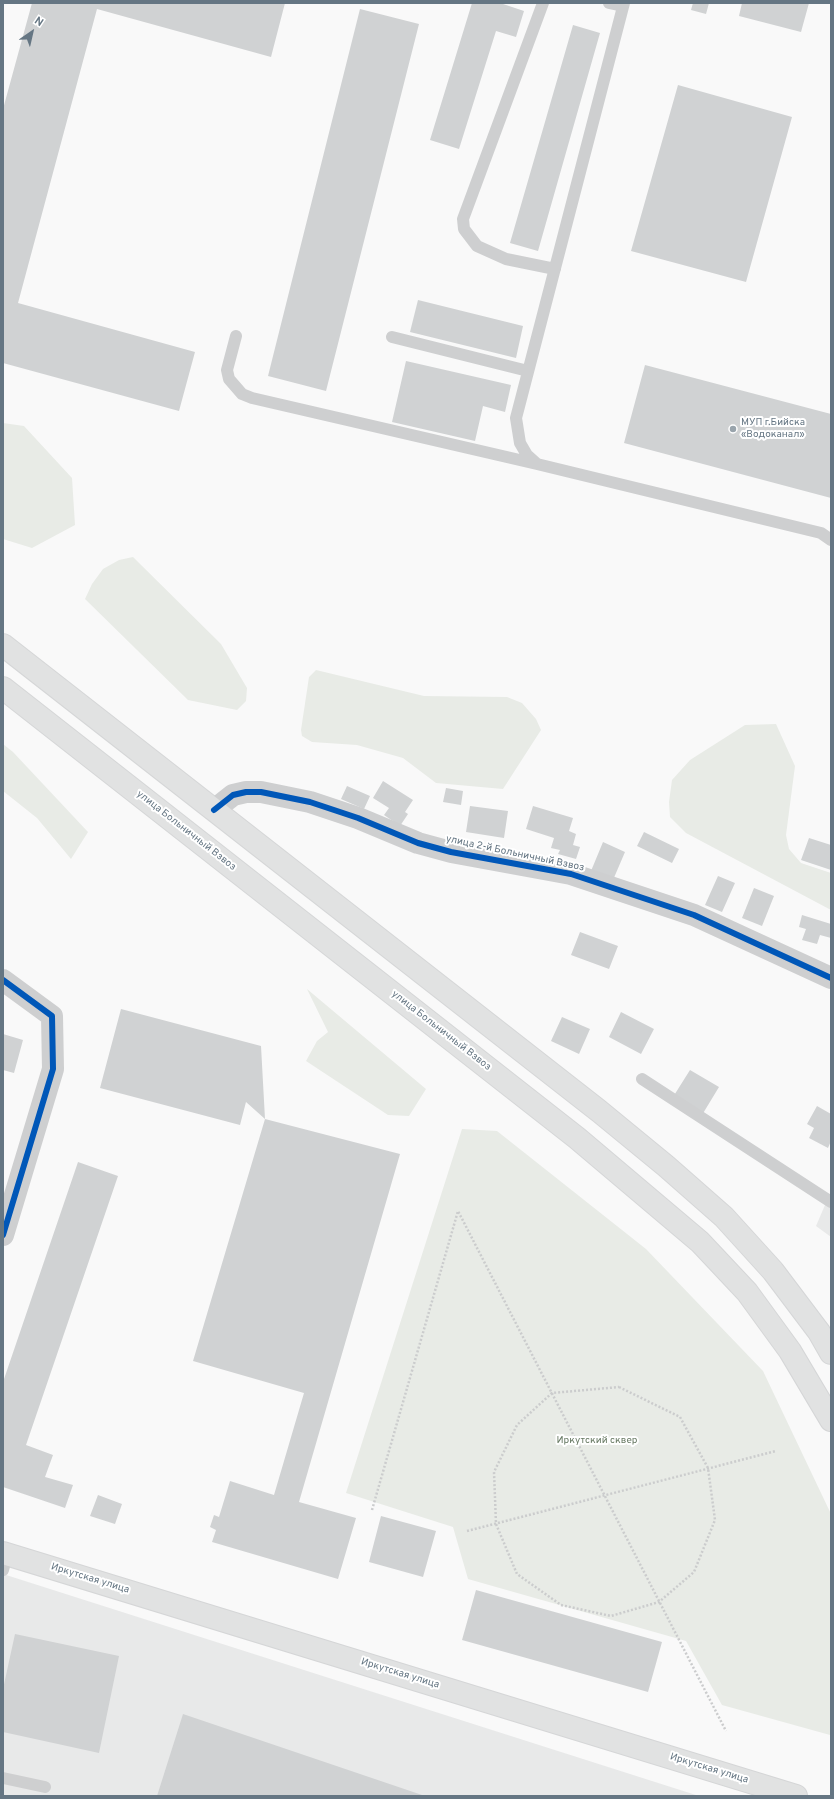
<!DOCTYPE html>
<meta charset="utf-8">
<style>
body{margin:0}
#map{position:relative;width:834px;height:1799px;overflow:hidden;background:#f9f9f9;font-family:Overpass,sans-serif}
canvas{display:block}
.frame{position:absolute;inset:0;border:4px solid #657683;pointer-events:none}
.north{position:absolute;left:12px;top:12px;width:40px;height:40px;-webkit-text-stroke:3px #fff;paint-order:stroke;rotate:34deg;font-size:11px;font-weight:700;line-height:16px;text-align:center;color:#657683}
.north::after{content:'';display:block;margin:auto;width:14px;height:18px;background:#657683;clip-path:polygon(50% 0,100% 100%,50% 72%,0 100%)}
</style>
<div id="map">
<canvas width="834" height="1799"></canvas>
<div class="frame"></div>
<div class="north">N</div>
</div>
<script>
const ctx = document.querySelector('canvas').getContext('2d');
ctx.lineJoin = 'round';
function fill(path, color) {
  ctx.fillStyle = color;
  ctx.fill(path, 'evenodd');
}
function shape(rows) {
  const path = new Path2D();
  for (const r of rows) {
    path.moveTo(r[0], r[1]);
    for (let i = 2; i < r.length; i += 2) path.lineTo(r[i], r[i + 1]);
  }
  return path;
}
function trace(path, color, width, dash) {
  ctx.strokeStyle = color;
  ctx.lineWidth = width;
  ctx.lineCap = dash ? 'butt' : 'round';
  ctx.setLineDash(dash || []);
  ctx.stroke(path);
}
function drawText(font, color, halo, rows, align = 'center') {
  ctx.font = font + ' Overpass,sans-serif';
  ctx.lineWidth = 4;
  ctx.setLineDash([]);
  ctx.textBaseline = 'middle';
  ctx.strokeStyle = halo;
  ctx.fillStyle = color;
  for (const [text, x, y, turn = 0] of rows) {
    ctx.save();
    ctx.translate(x, y);
    ctx.rotate((+turn || 0) * Math.PI / 180);
    ctx.textAlign = isNaN(turn) ? turn : align;
    if (halo) ctx.strokeText(text, 0, 0);
    ctx.fillText(text, 0, 0);
    ctx.restore();
  }
}
const built = shape([
 [831,1191,831,1237,816,1226],
 [3,1574,699,1796,3,1796]
]);
const green = shape([
 [3,423,24,426,72,478,75,525,32,548,3,539],
 [133,557,221,644,247,688,246,701,237,710,188,700,85,599,92,584,103,569,119,560],
 [316,670,424,696,507,697,522,703,536,719,541,730,503,789,436,783,403,758,357,745,312,742,302,736,301,730,309,677],
 [776,724,795,766,786,835,789,849,801,863,831,873,831,910,686,833,670,817,669,802,672,780,690,760,745,725],
 [3,744,13,752,88,832,71,859,37,818,3,791],
 [307,989,426,1089,409,1116,388,1115,306,1061,317,1041,328,1032],
 [462,1129,497,1131,646,1249,763,1371,831,1514,830,1735,722,1705,686,1641,468,1579,453,1527,346,1493]
]);
const building = shape([
 [32,3,285,3,271,57,97,9,18,303,195,352,179,411,3,363,3,109],
 [472,3,500,3,524,11,516,37,496,31,459,149,430,140],
 [693,3,709,3,706,14,691,10],
 [742,3,809,3,801,32,739,16],
 [360,9,419,24,326,391,268,376],
 [573,25,600,33,538,251,510,243],
 [678,85,792,117,746,282,631,251],
 [418,300,523,326,516,358,410,332],
 [406,361,511,385,505,412,483,406,475,441,392,422],
 [645,365,831,414,831,498,624,443],
 [383,781,413,800,405,812,408,814,400,826,384,815,389,808,373,798],
 [347,786,370,796,364,809,341,799],
 [446,788,463,791,461,805,443,802],
 [470,806,508,811,504,838,466,832],
 [533,806,573,818,569,831,576,834,573,845,580,847,576,859,558,854,560,850,551,848,554,838,526,829],
 [644,832,679,849,672,863,637,846],
 [809,838,831,845,831,870,801,860],
 [603,842,625,852,613,880,591,871],
 [718,876,735,883,722,912,705,905],
 [754,888,774,896,762,926,742,918],
 [802,915,831,924,831,938,820,935,817,944,802,940,806,929,799,927],
 [580,932,618,946,609,969,571,955],
 [121,1009,261,1046,265,1119,246,1102,240,1125,100,1088],
 [621,1012,654,1029,641,1054,609,1037],
 [562,1017,590,1029,579,1054,551,1041],
 [3,1034,23,1040,14,1073,3,1070],
 [690,1070,719,1087,702,1115,673,1097],
 [817,1106,831,1114,831,1141,828,1148,809,1138,814,1128,807,1124],
 [265,1119,400,1154,299,1502,356,1518,338,1579,212,1542,216,1530,210,1527,214,1515,219,1517,230,1481,274,1495,304,1393,193,1361],
 [78,1162,118,1176,26,1445,53,1455,45,1477,73,1485,65,1508,3,1487,3,1382],
 [98,1495,122,1504,115,1524,90,1516],
 [381,1516,436,1531,423,1577,369,1562],
 [476,1590,662,1642,648,1692,462,1640],
 [15,1634,119,1656,99,1753,3,1732,3,1689],
 [183,1714,425,1796,157,1796]
]);
const path = shape([
 [619,1387,680,1417,708,1468,715,1520,694,1572,659,1602,611,1616,561,1605,517,1574,496,1524,494,1472,517,1425,552,1393,619,1387],
 [372,1510,458,1211,726,1731],
 [467,1531,776,1451]
]);
const service = shape([
 [543,3,463,219,464,229,477,246,506,259,555,269],
 [609,3,623,6],
 [624,3,516,418,520,443,527,455,537,464,821,533,831,540],
 [236,336,227,370,229,379,242,394,252,398,537,464],
 [392,337,528,371],
 [642,1079,831,1202],
 [3,1570,7,1554],
 [3,1778,45,1787]
]);
const minor = shape([
 [214,810,233,795,246,792,261,792,310,802,358,818,418,843,451,852,571,874,694,915,831,978],
 [3,980,52,1016,53,1069,3,1235]
]);
const secondary = shape([
 [3,1553,796,1796]
]);
const primary = shape([
 [3,645,599,1111,666,1166,724,1217,773,1271,819,1332,831,1353],
 [3,688,577,1138,700,1242,747,1292,790,1351,831,1420]
]);
const cycleway = shape([
 [214,810,233,795,246,792,261,792,310,802,358,818,418,843,451,852,571,874,694,915,831,978],
 [3,980,52,1016,53,1069,3,1235]
]);
const markers = [
 [733,429,4,"#99a4ac"]
];
const poiNames = [
 ["МУП г.Бийска",741,423],
 ["«Водоканал»",741,435]
];
const streetNames = [
 ["улица Больничный Взвоз",186,831,38],
 ["улица 2-й Больничный Взвоз",515,854,12],
 ["улица Больничный Взвоз",441,1031,38],
 ["Иркутская улица",90,1579,17],
 ["Иркутская улица",400,1674,17],
 ["Иркутская улица",709,1769,17]
];
const parkNames = [
 ["Иркутский сквер",597,1441]
];
fill(built, '#e8e9e9');
fill(green, '#e8ebe6');
fill(building, '#d0d2d3');
trace(secondary, '#d5d6d7', 24);
trace(primary, '#d5d6d7', 24);
trace(path, '#cbcccd', 2.5, [2, 2]);
trace(service, '#cecfd0', 12);
trace(minor, '#cecfd0', 22);
trace(secondary, '#e1e2e2', 22);
trace(primary, '#e1e2e2', 22);
trace(cycleway, '#0057b8', 6);
for (const [x, y, r, color] of markers) {
  const dot = new Path2D();
  dot.arc(x, y, r, 0, 2 * Math.PI);
  ctx.fillStyle = color;
  ctx.fill(dot);
  trace(dot, '#fff', 1.5);
}
drawText('10px', '#657683', '#fff', poiNames, 'left');
drawText('10px', '#657683', '#fff', streetNames);
drawText('10px', '#687a64', '#fff', parkNames);
</script>
